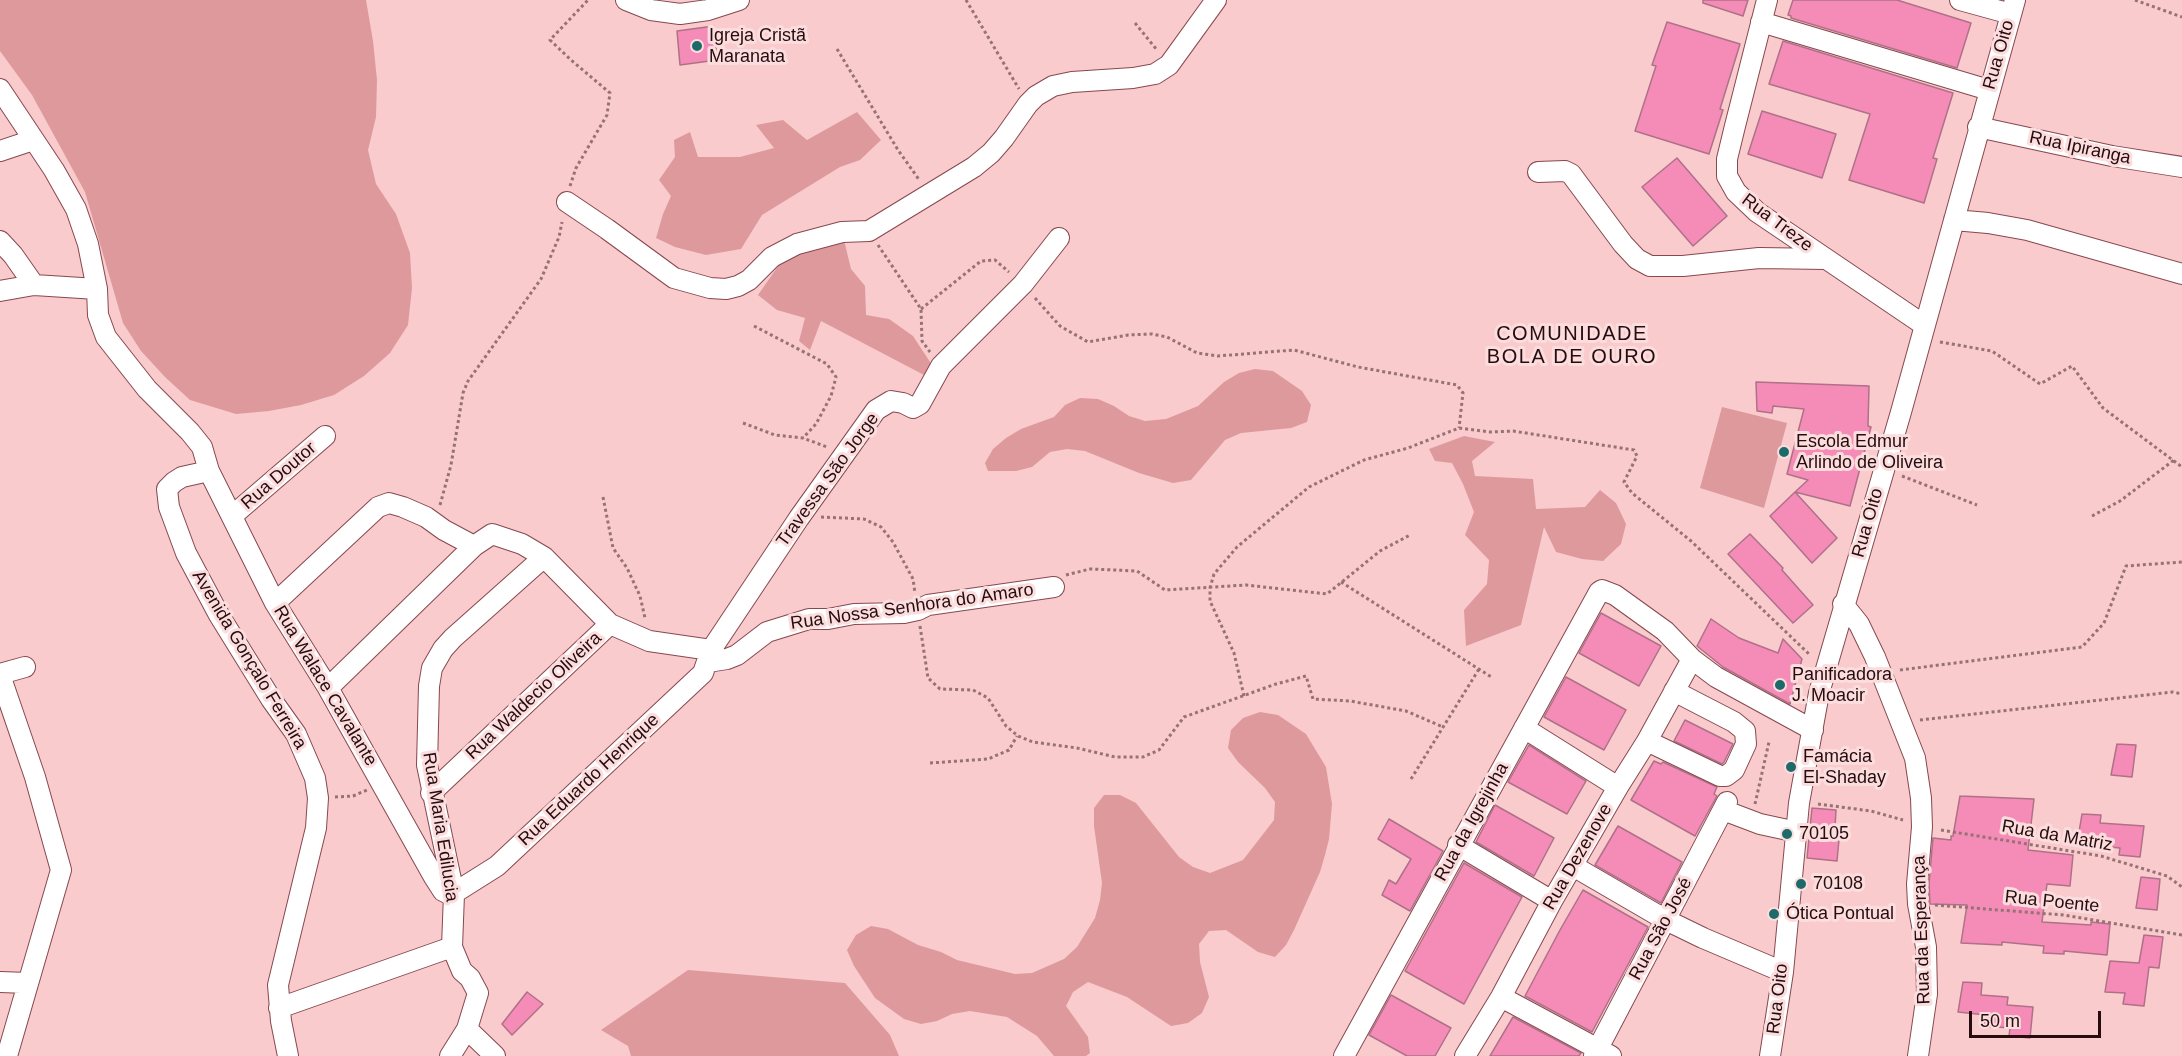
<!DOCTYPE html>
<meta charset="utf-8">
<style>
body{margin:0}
#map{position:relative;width:2182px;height:1056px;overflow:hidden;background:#f9cbcd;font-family:Arial,sans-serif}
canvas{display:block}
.scale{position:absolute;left:1969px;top:1011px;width:132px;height:27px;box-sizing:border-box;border:3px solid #260c0f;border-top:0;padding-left:8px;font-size:18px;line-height:21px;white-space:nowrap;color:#260c0f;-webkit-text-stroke:4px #fcddde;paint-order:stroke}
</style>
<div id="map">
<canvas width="2182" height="1056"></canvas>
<div class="scale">50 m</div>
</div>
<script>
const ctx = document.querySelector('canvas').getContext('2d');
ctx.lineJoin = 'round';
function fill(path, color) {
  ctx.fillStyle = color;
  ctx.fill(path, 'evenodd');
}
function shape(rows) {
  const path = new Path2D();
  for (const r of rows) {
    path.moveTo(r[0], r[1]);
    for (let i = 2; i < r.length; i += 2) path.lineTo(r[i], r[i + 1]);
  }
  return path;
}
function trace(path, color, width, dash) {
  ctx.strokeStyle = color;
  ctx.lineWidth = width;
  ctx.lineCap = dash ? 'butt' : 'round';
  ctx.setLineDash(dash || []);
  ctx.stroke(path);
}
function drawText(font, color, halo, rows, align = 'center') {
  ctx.font = font + ' Arial,sans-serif';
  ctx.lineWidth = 6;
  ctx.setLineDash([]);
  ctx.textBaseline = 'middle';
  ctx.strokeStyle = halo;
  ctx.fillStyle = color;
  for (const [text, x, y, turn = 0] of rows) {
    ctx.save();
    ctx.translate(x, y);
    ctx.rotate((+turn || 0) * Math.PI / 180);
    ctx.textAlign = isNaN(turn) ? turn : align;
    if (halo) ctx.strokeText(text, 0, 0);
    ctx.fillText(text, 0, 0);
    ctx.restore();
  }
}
const green = shape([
 [0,0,366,0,373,41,377,80,376,117,368,150,376,184,396,214,410,253,412,288,408,325,390,353,364,376,334,395,301,405,269,411,236,414,190,400,165,377,141,351,123,323,85,192,32,95,0,51],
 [857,112,881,140,860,160,840,167,762,215,741,249,706,255,675,247,656,238,663,214,671,196,659,180,675,157,674,140,690,132,698,157,740,157,774,148,756,125,783,120,807,140],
 [844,240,851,269,865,286,866,315,889,319,913,336,932,365,926,376,821,321,810,350,799,341,805,318,777,310,758,295,783,259,810,245],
 [1255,369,1273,371,1302,391,1311,405,1307,422,1291,428,1241,433,1225,440,1191,480,1173,483,1139,473,1085,451,1067,449,1050,452,1032,467,1016,471,988,471,985,463,993,449,1006,438,1021,429,1054,417,1065,405,1080,398,1098,399,1114,406,1129,416,1145,421,1166,419,1198,406,1224,382,1239,373],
 [1722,407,1787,423,1764,508,1700,488],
 [1464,436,1495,442,1472,461,1475,476,1533,479,1536,509,1585,507,1600,490,1616,503,1626,524,1621,544,1603,561,1582,559,1556,552,1544,527,1521,625,1466,646,1464,610,1487,584,1489,560,1465,535,1474,512,1463,484,1452,463,1435,461,1429,449],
 [1260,712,1278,715,1306,734,1326,767,1332,804,1329,839,1325,855,1320,872,1294,930,1286,945,1275,957,1258,952,1226,930,1209,931,1199,944,1200,962,1209,997,1202,1013,1188,1023,1171,1026,1127,997,1088,982,1073,992,1066,1006,1088,1037,1090,1053,1086,1056,1054,1056,1037,1036,1007,1017,970,1011,952,1014,937,1021,921,1024,904,1019,875,998,854,966,847,950,856,935,871,926,888,929,918,945,941,952,957,960,1015,974,1032,973,1064,959,1077,947,1095,918,1100,900,1102,883,1094,826,1094,808,1104,795,1120,795,1136,803,1179,857,1193,867,1210,873,1243,860,1274,820,1275,802,1265,788,1238,762,1228,748,1231,730,1243,718],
 [688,970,845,983,890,1035,899,1056,631,1056,628,1046,601,1030]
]);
const building = shape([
 [1703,0,1748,0,1743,16,1703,3,1703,0],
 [1793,0,1897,0,1971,23,1957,68,1791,18,1791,16,1788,15,1793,0],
 [1667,22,1740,44,1720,109,1723,110,1709,154,1635,131,1656,66,1652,65,1667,22],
 [714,26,717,60,680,65,677,31,714,26],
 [1783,41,1953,93,1933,158,1937,159,1924,203,1849,180,1870,114,1769,84,1783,41],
 [1762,111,1836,134,1822,178,1748,154,1762,111],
 [1677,158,1727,216,1693,246,1642,187,1677,158],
 [1756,382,1869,386,1868,426,1871,427,1850,506,1795,492,1808,480,1787,474,1804,409,1773,406,1772,413,1757,411,1756,382],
 [1795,492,1837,538,1812,563,1770,516,1795,492],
 [1750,534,1783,568,1782,570,1813,605,1793,623,1728,554,1750,534],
 [1601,613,1661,646,1639,686,1579,653,1601,613],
 [1711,619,1739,638,1778,653,1783,639,1802,659,1790,704,1723,667,1697,646,1711,619],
 [1566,677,1626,710,1604,750,1544,717,1566,677],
 [1685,720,1733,744,1724,762,1722,764,1674,741,1685,720],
 [2117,744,2136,745,2132,777,2111,775,2117,744],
 [1529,745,1586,781,1567,814,1508,782,1529,745],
 [1654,761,1661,764,1663,762,1717,787,1714,794,1717,796,1695,836,1631,800,1654,761],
 [1960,796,2034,799,2028,850,2073,855,2070,886,2047,884,2042,922,2091,925,2091,922,2110,924,2107,955,2064,951,2064,954,2043,953,2044,946,2002,942,2002,945,1961,943,1967,905,1930,904,1929,884,1933,838,1951,840,1951,836,1953,836,1960,796],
 [1495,805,1554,838,1534,876,1476,842,1495,805],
 [1812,808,1836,810,1835,828,1840,829,1837,861,1807,858,1812,808],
 [2082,814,2101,815,2100,823,2144,826,2140,857,2119,855,2120,848,2077,844,2082,814],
 [1389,819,1443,851,1410,911,1382,895,1389,880,1396,884,1411,859,1378,839,1389,819],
 [1618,826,1682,862,1661,903,1595,865,1618,826],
 [1464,863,1522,897,1464,1004,1405,971,1464,863],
 [2141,877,2160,879,2157,910,2136,908,2141,877],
 [1583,890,1648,927,1592,1032,1525,996,1560,930,1583,890],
 [2144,935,2163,937,2159,968,2149,967,2144,1006,2123,1004,2125,993,2105,992,2110,961,2139,963,2144,935],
 [1963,982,1982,983,1981,995,2008,997,2007,1005,2033,1007,2030,1038,2009,1036,2010,1028,1984,1026,1986,1015,1958,1012,1963,982],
 [527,992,543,1004,512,1035,502,1024,527,992],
 [1391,995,1451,1028,1435,1056,1407,1056,1369,1035,1391,995],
 [1513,1017,1581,1053,1579,1056,1490,1056,1513,1017]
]);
const path = shape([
 [966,0,1019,89],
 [2135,0,2182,17],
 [1135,23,1157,50],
 [837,49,898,150,920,181],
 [570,186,576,168,607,115,610,93,571,60,550,40,588,0],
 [878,245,921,309,922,341,930,352],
 [1035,298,1060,326,1088,342,1128,335,1152,334,1167,337,1197,353,1218,356,1294,350,1358,367,1457,385,1463,393,1459,428],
 [921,309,981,261,995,260,1009,272],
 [754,326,827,364,836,377,831,396,816,424,803,438],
 [1940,342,1992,351,2040,384,2072,366,2103,408,2182,467],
 [743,423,775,435,803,438,827,447],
 [1902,476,1977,505],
 [603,497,613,548,627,568,640,596,645,618],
 [440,505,451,465,463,393,468,381,541,279,559,237,562,222],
 [2092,516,2120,501,2174,460],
 [821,517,864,519,881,527,893,542,913,579,915,593],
 [1066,575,1090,569,1137,571,1165,590,1246,585,1327,594,1380,551,1410,535],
 [1341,582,1493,678],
 [920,626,928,678,940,689,973,690,988,698,1006,726,1018,736,1033,742,1077,748,1115,757,1143,757,1159,750,1184,717,1276,684,1306,676,1313,699,1350,701,1406,711,1443,727],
 [1900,670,2082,647,2104,623,2126,566,2182,562],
 [1244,696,1234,653,1210,601,1210,588,1214,574,1237,547,1309,487,1364,460,1408,448,1459,428,1490,432,1513,431,1634,450,1637,456,1624,482,1632,493,1691,541,1810,655],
 [1920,720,2173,692,2182,694],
 [930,763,988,759,1009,750,1017,736],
 [1411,779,1479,669],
 [335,797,353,796,367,790],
 [1755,804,1769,742],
 [1818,804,1871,811,1903,820],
 [1941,830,2101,856,2167,876,2182,887],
 [1935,905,2063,915,2182,935]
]);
const minor = shape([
 [626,0,651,10,680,14,708,10,739,0],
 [1767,0,1735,126,1727,159,1727,176,1736,192,1757,212,1924,325],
 [1960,0,2011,14],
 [1761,22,1989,90],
 [0,89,54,170,76,209,88,244,97,289,98,315,106,337,147,389,190,432,202,447,209,471,275,603,328,688,434,877,443,891,451,895,497,866,703,673,711,650,799,518,876,410,891,401,903,403,913,408,920,404,941,366,1023,284,1059,238],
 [1978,127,2112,156,2182,167],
 [0,151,33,140],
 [1538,172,1565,171,1571,174,1623,244,1637,259,1650,266,1683,266,1759,258,1826,259],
 [567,202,607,229,674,278,710,288,726,289,738,286,749,280,772,257,797,244,842,232,869,231,974,167,991,153,1004,138,1028,104,1036,96,1053,86,1072,82,1133,78,1155,74,1169,65,1216,0],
 [1954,220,1988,223,2027,230,2182,274],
 [0,241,13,255,34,285],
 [0,291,34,285,97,289],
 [209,471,182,477,174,482,167,489,169,507,186,553,219,615,271,699,296,734,315,778,318,798,316,828,278,985,281,1021,288,1056],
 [232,516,325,436],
 [275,603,378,507,389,503,403,507,426,517,444,530,474,546],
 [1843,604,1859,624,1875,657,1915,758,1921,798,1922,827,1917,884,1918,904,1926,947,1927,994,1918,1056],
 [708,662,727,659,737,655,767,632,809,619,828,619,854,614,904,613,918,610,928,605,1054,587],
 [0,674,25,667],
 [0,675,35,777,61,870,7,1056],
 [328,688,474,546,492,534,522,544,544,557,610,624,649,641,711,650],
 [1524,728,1618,787],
 [1647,741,1720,776,1726,776,1734,770,1746,744,1745,731,1734,722,1674,691],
 [431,793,610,624],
 [1723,810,1760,824,1797,832],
 [1458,845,1552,901],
 [1573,866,1666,920,1703,938,1783,972],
 [0,982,28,983],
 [1501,997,1611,1056],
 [279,1008,452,947],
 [467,1029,495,1056],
 [450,1056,467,1029,478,993,470,978,462,971,452,947,454,894,427,765,429,686,432,668,443,649,453,638,544,557],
 [1344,1056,1599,592,1602,590,1615,595,1665,631,1692,659,1716,677,1813,730],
 [1465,1056,1501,997,1552,901,1618,787,1647,741,1692,659],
 [1594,1056,1727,802],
 [1770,1056,1783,972,1799,803,1819,693,1901,412,2015,0]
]);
const markers = [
 [697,46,6,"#1e6a6a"],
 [1784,452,6,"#1e6a6a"],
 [1780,685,6,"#1e6a6a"],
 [1791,767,6,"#1e6a6a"],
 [1787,834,6,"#1e6a6a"],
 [1801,884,6,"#1e6a6a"],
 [1774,914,6,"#1e6a6a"]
];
const poiNames = [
 ["Igreja Cristã",709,36],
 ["Maranata",709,57],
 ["Escola Edmur",1796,442],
 ["Arlindo de Oliveira",1796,463],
 ["Panificadora",1792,675],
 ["J. Moacir",1792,696],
 ["Famácia",1803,757],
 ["El-Shaday",1803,778],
 ["70105",1799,834],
 ["70108",1813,884],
 ["Ótica Pontual",1786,914]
];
const streetNames = [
 ["Rua Oito",1999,55,-74],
 ["Rua Ipiranga",2080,148,12],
 ["Rua Treze",1777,223,37],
 ["Rua Doutor",279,476,-41],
 ["Travessa São Jorge",828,480,-54],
 ["Rua Oito",1868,523,-74],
 ["Rua Nossa Senhora do Amaro",912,607,-8],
 ["Avenida Gonçalo Ferreira",249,660,59],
 ["Rua Walace Cavalante",325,686,59],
 ["Rua Waldecio Oliveira",534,696,-43],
 ["Rua Eduardo Henrique",589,780,-43],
 ["Rua da Igrejinha",1472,822,-61],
 ["Rua Maria Edilucia",440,827,81],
 ["Rua da Matriz",2057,836,10],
 ["Rua Dezenove",1578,857,-60],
 ["Rua Poente",2052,902,6],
 ["Rua São José",1661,929,-62],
 ["Rua da Esperança",1922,930,-92],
 ["Rua Oito",1778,999,-83]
];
const neighbourhoodNames = [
 ["COMUNIDADE",1572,334],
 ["BOLA DE OURO",1572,357]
];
fill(green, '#de999d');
fill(building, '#f58cb7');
trace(building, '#af7088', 1.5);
trace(minor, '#87484e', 22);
trace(path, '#977275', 3, [3, 3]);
trace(minor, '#fff', 20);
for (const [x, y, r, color] of markers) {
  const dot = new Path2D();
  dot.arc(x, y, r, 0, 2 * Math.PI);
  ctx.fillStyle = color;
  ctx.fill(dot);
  trace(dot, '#fcddde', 2);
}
drawText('18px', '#260c0f', '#fcddde', poiNames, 'left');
drawText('18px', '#260c0f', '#fcddde', streetNames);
ctx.letterSpacing = '1.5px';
drawText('20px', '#260c0f', '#fcddde', neighbourhoodNames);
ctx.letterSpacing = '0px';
</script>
